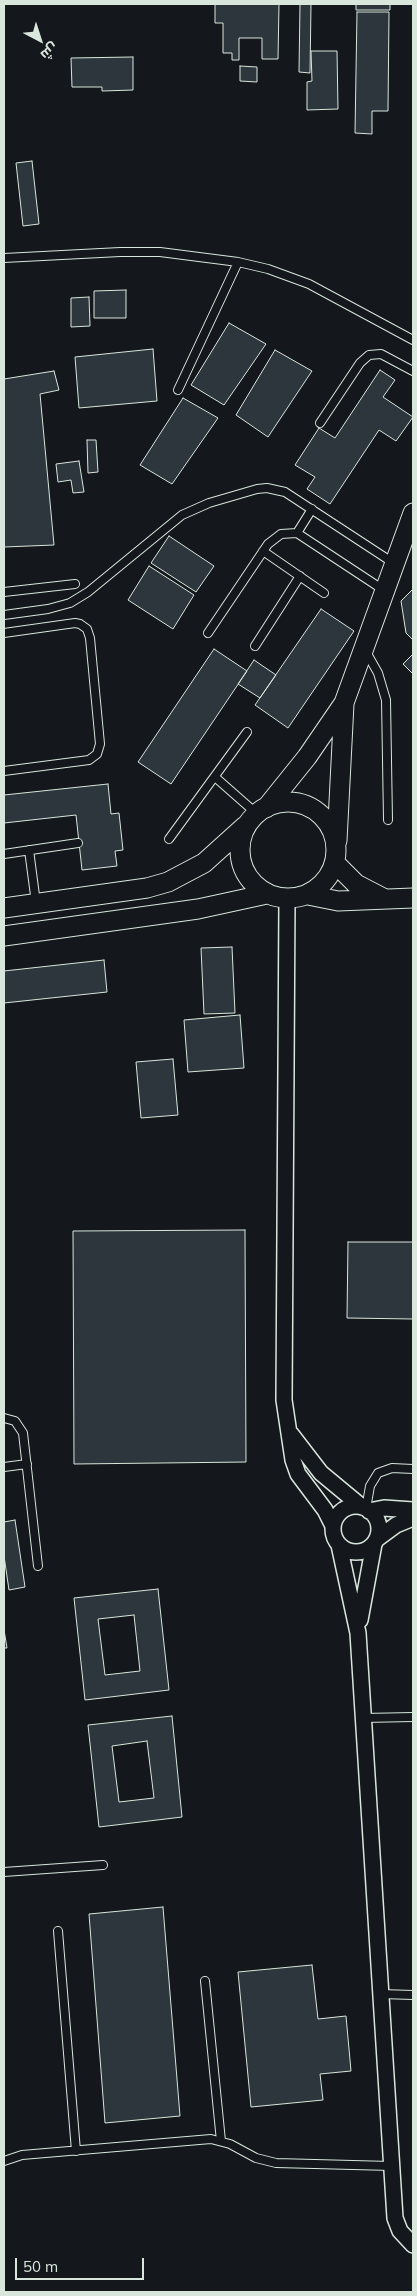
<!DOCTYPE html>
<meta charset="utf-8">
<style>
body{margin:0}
#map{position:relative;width:417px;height:2296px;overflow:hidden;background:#14181c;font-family:Mulish,Cairo,sans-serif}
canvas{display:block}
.frame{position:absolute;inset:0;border:5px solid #d8e6dc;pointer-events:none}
.north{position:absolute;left:15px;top:15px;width:50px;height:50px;-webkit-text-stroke:4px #14181c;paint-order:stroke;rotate:140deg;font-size:14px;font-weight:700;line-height:20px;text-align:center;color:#d8e6dc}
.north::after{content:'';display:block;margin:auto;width:18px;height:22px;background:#d8e6dc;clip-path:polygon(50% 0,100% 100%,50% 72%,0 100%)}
.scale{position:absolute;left:15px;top:2258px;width:129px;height:22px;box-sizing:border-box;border:2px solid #d8e6dc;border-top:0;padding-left:6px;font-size:15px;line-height:18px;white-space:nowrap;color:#d8e6dc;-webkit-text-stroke:4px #14181c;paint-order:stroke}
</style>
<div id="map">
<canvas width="417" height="2296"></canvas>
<div class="frame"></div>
<div class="north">ش</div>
<div class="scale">50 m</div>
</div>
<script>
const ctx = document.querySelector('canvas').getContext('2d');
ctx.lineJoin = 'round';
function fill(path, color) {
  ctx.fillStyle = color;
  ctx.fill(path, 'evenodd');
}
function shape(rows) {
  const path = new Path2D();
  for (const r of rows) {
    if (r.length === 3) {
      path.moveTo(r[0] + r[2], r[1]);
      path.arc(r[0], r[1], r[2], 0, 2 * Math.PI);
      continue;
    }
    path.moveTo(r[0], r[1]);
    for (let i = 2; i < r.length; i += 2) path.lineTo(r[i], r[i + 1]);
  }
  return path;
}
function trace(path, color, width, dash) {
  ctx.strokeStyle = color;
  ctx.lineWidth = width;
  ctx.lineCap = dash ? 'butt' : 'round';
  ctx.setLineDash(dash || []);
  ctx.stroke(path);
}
const building = shape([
 [215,4,279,4,278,59,262,59,262,38,239,38,239,60,232,60,232,53,223,53,223,23,215,23,215,4],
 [300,4,311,4,310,73,299,72,300,4],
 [356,4,390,4,390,10,356,10,356,4],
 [357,12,389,12,388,111,372,111,372,134,355,133,357,12],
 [311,51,337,51,338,109,307,110,307,82,312,81,311,51],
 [133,57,133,90,102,91,102,87,72,87,71,58,133,57],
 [240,66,257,67,257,82,240,81,240,66],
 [32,161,39,224,23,226,16,163,32,161],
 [126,290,126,318,94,318,94,291,126,290],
 [89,297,90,326,71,327,71,298,89,297],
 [229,323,266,344,224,405,191,385,229,323],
 [153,349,157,401,79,408,75,357,153,349],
 [275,350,312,371,268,437,236,415,275,350],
 [380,370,395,380,383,397,413,417,396,441,379,430,330,504,307,489,315,477,295,465,319,428,335,438,380,370],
 [54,371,59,390,40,394,54,545,4,547,4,379,54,371],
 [183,398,218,418,172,484,140,465,183,398],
 [87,440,96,440,98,472,88,473,87,440],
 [79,461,84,492,73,493,71,480,58,482,56,464,79,461],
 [169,536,214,566,196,592,151,563,169,536],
 [149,566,194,595,173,629,128,600,149,566],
 [413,589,413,640,406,633,401,601,413,589],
 [321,609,354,631,288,728,255,705,321,609],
 [214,649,247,671,171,784,138,762,214,649],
 [413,654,413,674,403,664,413,654],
 [254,660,276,675,260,698,238,684,254,660],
 [108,784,111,814,119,813,123,850,115,851,117,866,82,870,76,815,4,823,4,795,108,784],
 [232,947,235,1013,204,1014,201,948,232,947],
 [104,960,107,992,4,1003,4,971,104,960],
 [240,1015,244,1068,188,1072,184,1020,240,1015],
 [173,1059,178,1115,141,1118,136,1062,173,1059],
 [245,1230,246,1462,74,1464,73,1231,245,1230],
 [348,1242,413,1242,413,1319,347,1318,348,1242],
 [15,1520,25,1587,9,1590,4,1556,4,1522,15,1520],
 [158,1589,169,1690,85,1700,74,1598,158,1589],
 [134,1615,140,1671,105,1675,98,1619,134,1615],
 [4,1630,7,1648,4,1648,4,1630],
 [172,1716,182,1817,99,1827,88,1725,172,1716],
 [147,1741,154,1798,119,1802,112,1746,147,1741],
 [163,1907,180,2116,105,2123,89,1914,163,1907],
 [312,1965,318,2019,346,2016,351,2071,320,2074,323,2100,251,2107,238,1972,312,1965]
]);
const service = shape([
 [4,258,120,252,160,252,238,262,268,269,309,284,413,340],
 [178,390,238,262],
 [320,423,360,363,369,355,381,354,413,371],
 [297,533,312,509],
 [263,551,324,593],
 [4,592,75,584],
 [4,615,48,609,70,603,88,592,182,515,209,503,257,489,267,488,285,492,395,564],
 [4,633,75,623,80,624,87,629,90,638,100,744,97,754,89,760,4,771],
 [208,633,268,544,281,534,297,533,385,591],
 [255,646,300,576],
 [365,650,378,673,386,700,388,820],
 [215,777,257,814],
 [169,839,247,732],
 [29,850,36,903],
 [4,854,78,843],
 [4,1418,15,1421,23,1433,38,1566],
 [4,1467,27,1464],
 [366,1509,370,1486,378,1473,392,1468,413,1469],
 [363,1718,413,1717],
 [4,1872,103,1865],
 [58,1931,76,2151],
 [205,1981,221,2141],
 [381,1994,413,1995],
 [4,2161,22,2155,211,2139,230,2144,256,2158,276,2163,391,2166]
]);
const minor = shape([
 [287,899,284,1400,293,1460,298,1474,325,1510,333,1526],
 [291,1434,321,1473,362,1507],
 [356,1529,23],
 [369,1511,384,1508,413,1510],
 [377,1539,396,1525,413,1518],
 [339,1545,358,1633,395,2218,400,2231,413,2245],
 [360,1620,374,1544]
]);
const tertiary = shape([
 [288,850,48],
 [266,808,307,757,344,703,413,513],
 [337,841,344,704],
 [335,863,356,884,383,898],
 [308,895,338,901,413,898],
 [4,908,147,888,168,882,204,863,245,826],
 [4,936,198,909,267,894]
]);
fill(building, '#2c363c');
trace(building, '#d8e6dc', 1);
trace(service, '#d8e6dc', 10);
trace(minor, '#d8e6dc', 18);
trace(tertiary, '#d8e6dc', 21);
trace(service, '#14181c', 8);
trace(minor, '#14181c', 15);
trace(tertiary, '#14181c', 19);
</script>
